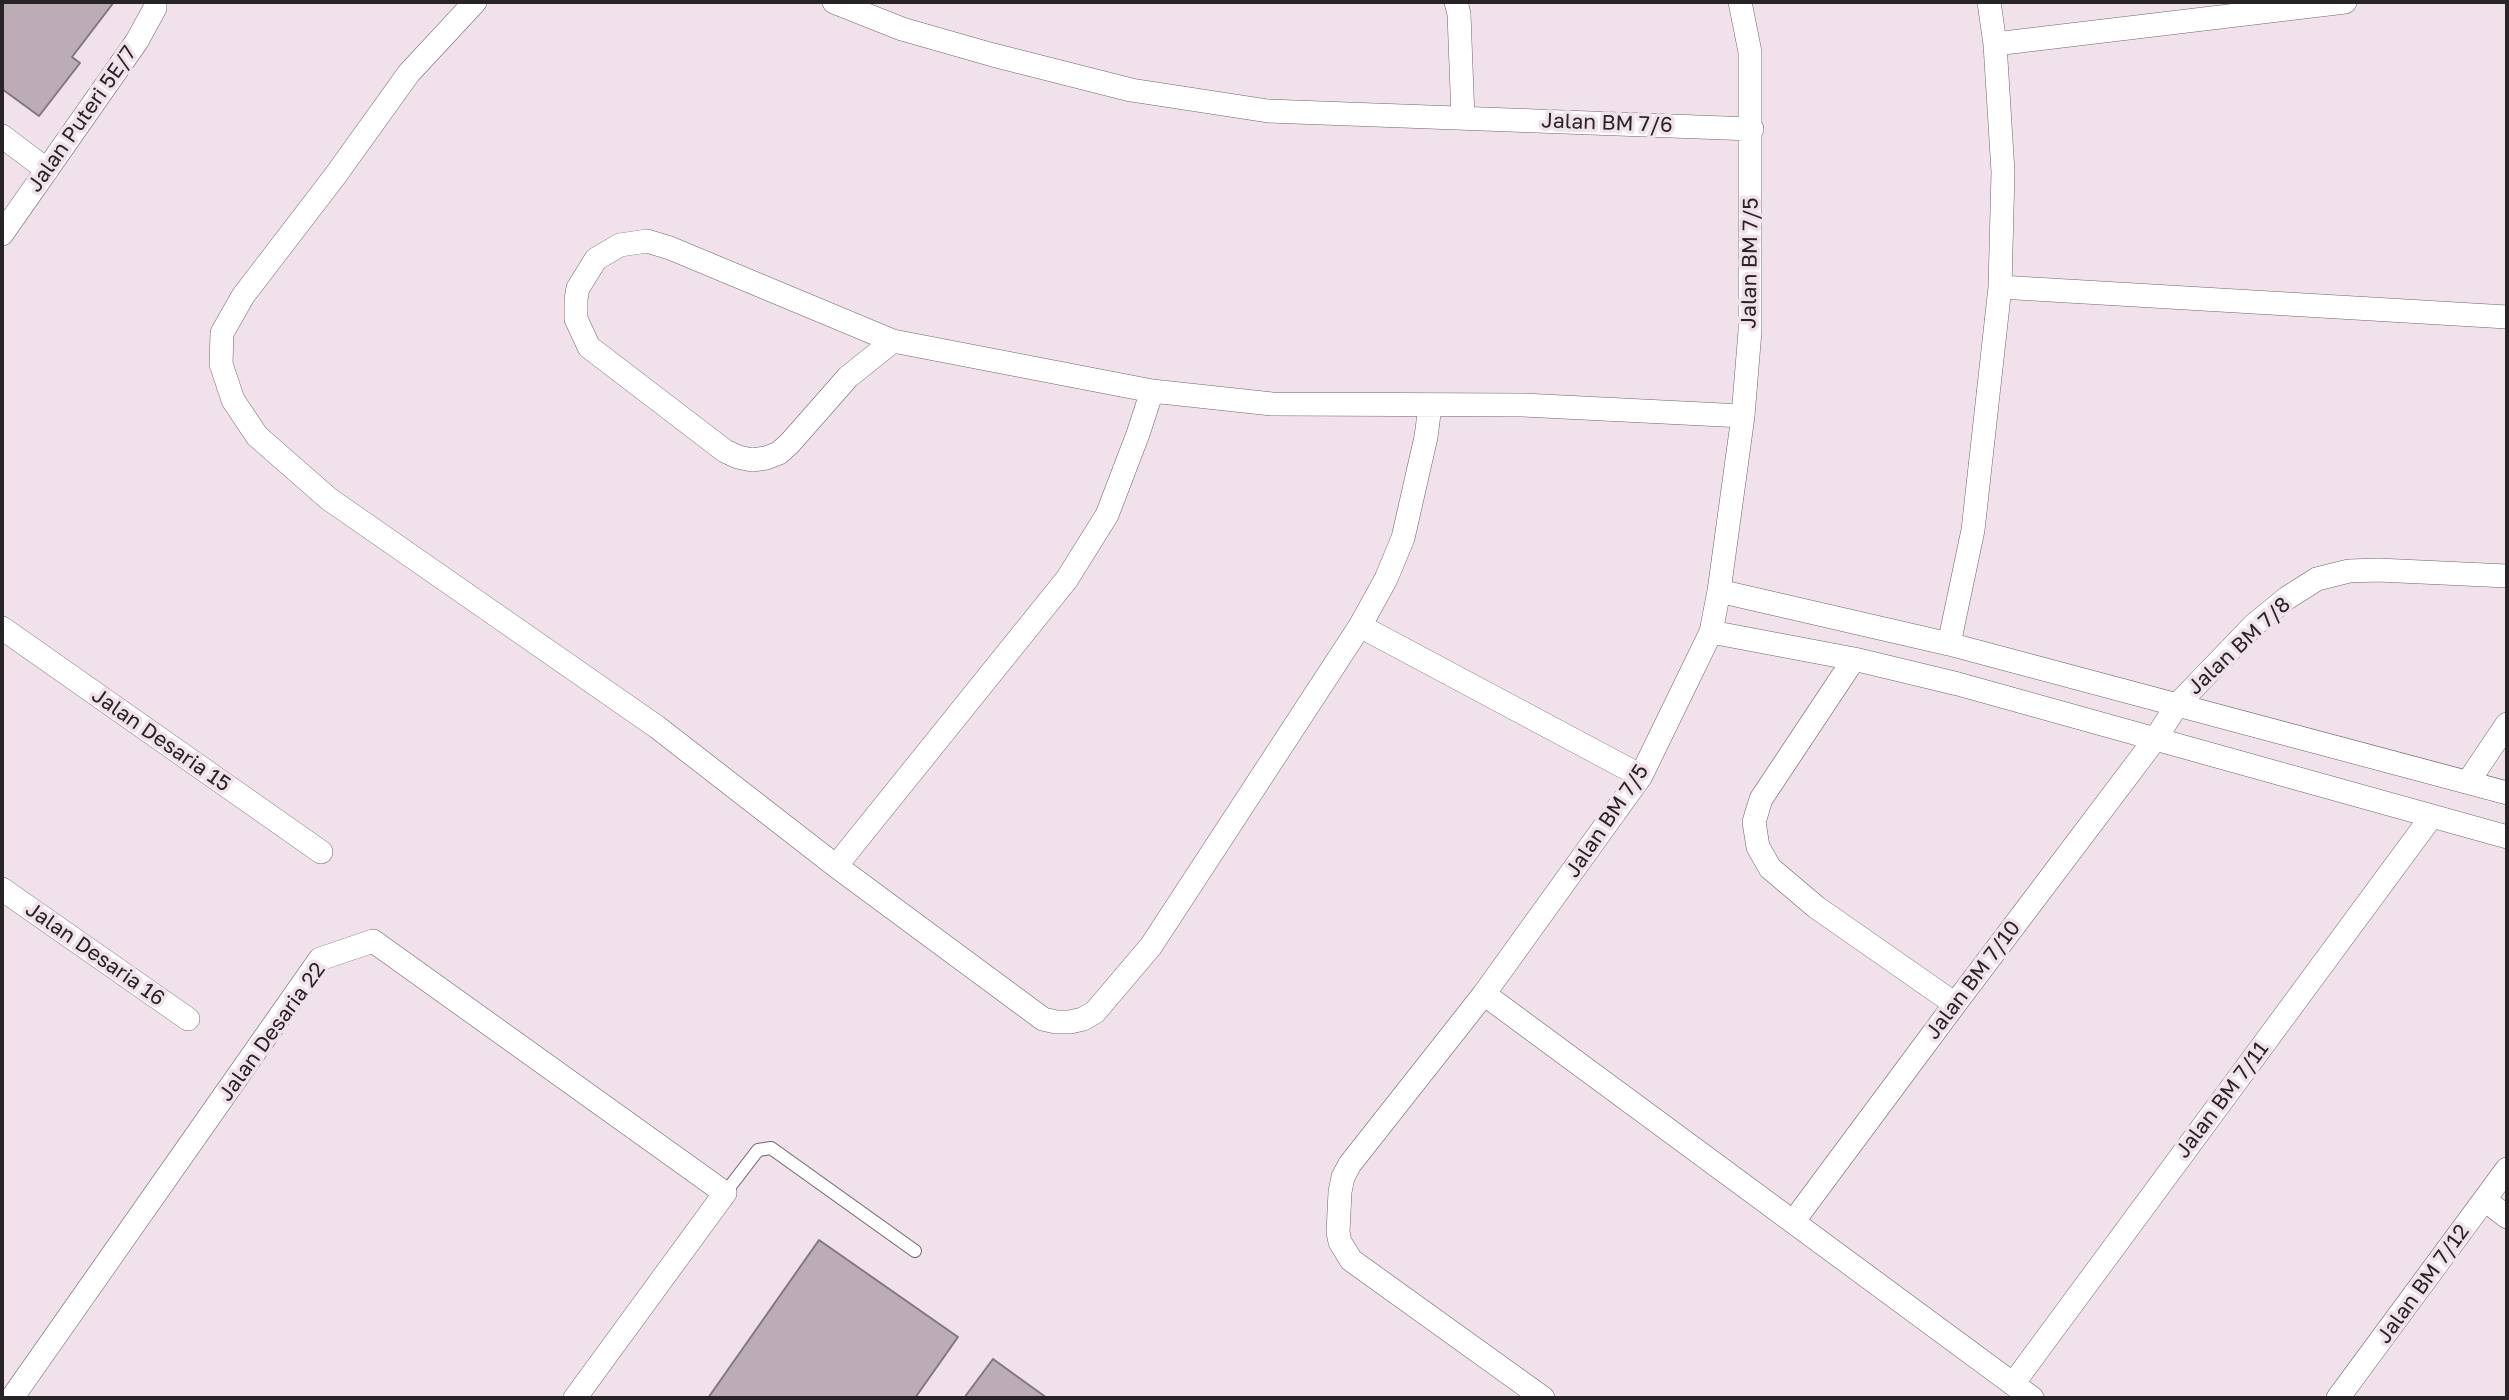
<!DOCTYPE html>
<style>
body{margin:0}
#map{position:relative;width:2509px;height:1400px;overflow:hidden;background:#f1e1ea;font-family:"Golos Text",sans-serif}
canvas{display:block}
.frame{position:absolute;inset:0;border:4px solid #282326;pointer-events:none}
</style>
<div id="map">
<canvas width="2509" height="1400"></canvas>
<div class="frame"></div>
</div>
<script>
const ctx = document.querySelector('canvas').getContext('2d');
ctx.lineJoin = 'round';
function fill(path, color) {
  ctx.fillStyle = color;
  ctx.fill(path, 'evenodd');
}
function shape(rows) {
  const path = new Path2D();
  for (const r of rows) {
    path.moveTo(r[0], r[1]);
    for (let i = 2; i < r.length; i += 2) path.lineTo(r[i], r[i + 1]);
  }
  return path;
}
function trace(path, color, width, dash) {
  ctx.strokeStyle = color;
  ctx.lineWidth = width;
  ctx.lineCap = dash ? 'butt' : 'round';
  ctx.setLineDash(dash || []);
  ctx.stroke(path);
}
function drawText(font, color, halo, rows, align = 'center') {
  ctx.font = font + ' "Golos Text",sans-serif';
  ctx.lineWidth = 7;
  ctx.setLineDash([]);
  ctx.textBaseline = 'middle';
  ctx.strokeStyle = halo;
  ctx.fillStyle = color;
  for (const [text, x, y, turn = 0] of rows) {
    ctx.save();
    ctx.translate(x, y);
    ctx.rotate((+turn || 0) * Math.PI / 180);
    ctx.textAlign = isNaN(turn) ? turn : align;
    if (halo) ctx.strokeText(text, 0, 0);
    ctx.fillText(text, 0, 0);
    ctx.restore();
  }
}
const building = shape([
 [2,2,114,2,72,57,80,63,39,116,2,89,2,2],
 [819,1240,958,1337,915,1398,708,1398,819,1240],
 [993,1359,1047,1398,964,1398,993,1359]
]);
const service = shape([
 [725,1193,758,1150,771,1148,915,1251]
]);
const minor = shape([
 [475,2,409,73,335,176,243,296,222,333,221,364,233,400,257,436,329,499,657,727,836,866,1043,1019,1056,1022,1070,1022,1083,1019,1095,1012,1151,946,1360,626,1386,579,1403,538,1426,437,1430,406],
 [834,2,902,29,993,55,1131,90,1268,111,1752,129],
 [1456,2,1459,14,1463,118],
 [1995,44,2345,2],
 [2,136,47,170],
 [2,234,137,41,155,8,155,2],
 [2000,287,2507,317],
 [893,341,848,377,790,443,779,453,766,458,752,460,738,457,725,451,589,347,576,319,576,299,578,288,596,259,620,245,647,241,670,248,893,341,1152,391,1272,404,1523,405,1743,416],
 [1719,591,1949,644,2507,793],
 [1360,626,1641,776],
 [2,628,321,852],
 [1711,632,1854,659,1958,684,2507,837],
 [1949,644,1973,530,2000,287,2003,172,1995,44,1989,2],
 [1854,659,1761,799,1754,822,1758,847,1770,868,1816,907,1955,1004],
 [2468,782,2507,724],
 [836,866,1067,579,1107,515,1138,434,1152,391],
 [2,889,188,1019],
 [1484,994,2032,1398],
 [2485,1200,2507,1217],
 [1793,1222,1955,1004,2156,738,2177,705,2254,625,2287,598,2317,579,2349,571,2378,570,2507,576],
 [2013,1384,2432,816],
 [12,1398,320,959,373,941,725,1193,575,1398],
 [1543,1398,1351,1260,1340,1242,1338,1232,1340,1192,1343,1177,1350,1164,1484,994,1641,776,1711,632,1719,591,1743,416,1750,331,1750,52,1740,2],
 [2338,1398,2507,1169]
]);
const streetNames = [
 ["Jalan Puteri 5E/7",82,119,-55],
 ["Jalan BM 7/6",1607,123,2],
 ["Jalan BM 7/5",1750,263,-89],
 ["Jalan BM 7/8",2239,646,-43],
 ["Jalan Desaria 15",161,740,35],
 ["Jalan BM 7/5",1607,821,-56],
 ["Jalan Desaria 16",95,954,35],
 ["Jalan BM 7/10",1973,980,-53],
 ["Jalan Desaria 22",272,1032,-54],
 ["Jalan BM 7/11",2222,1100,-53],
 ["Jalan BM 7/12",2423,1284,-54]
];
fill(building, '#bbacb5');
trace(building, '#83767e', 2);
trace(service, '#70636b', 14);
trace(minor, '#70636b', 24);
trace(service, '#fff', 12);
trace(minor, '#fff', 23);
drawText('21px', '#282326', '#f1e1ea', streetNames);
</script>
